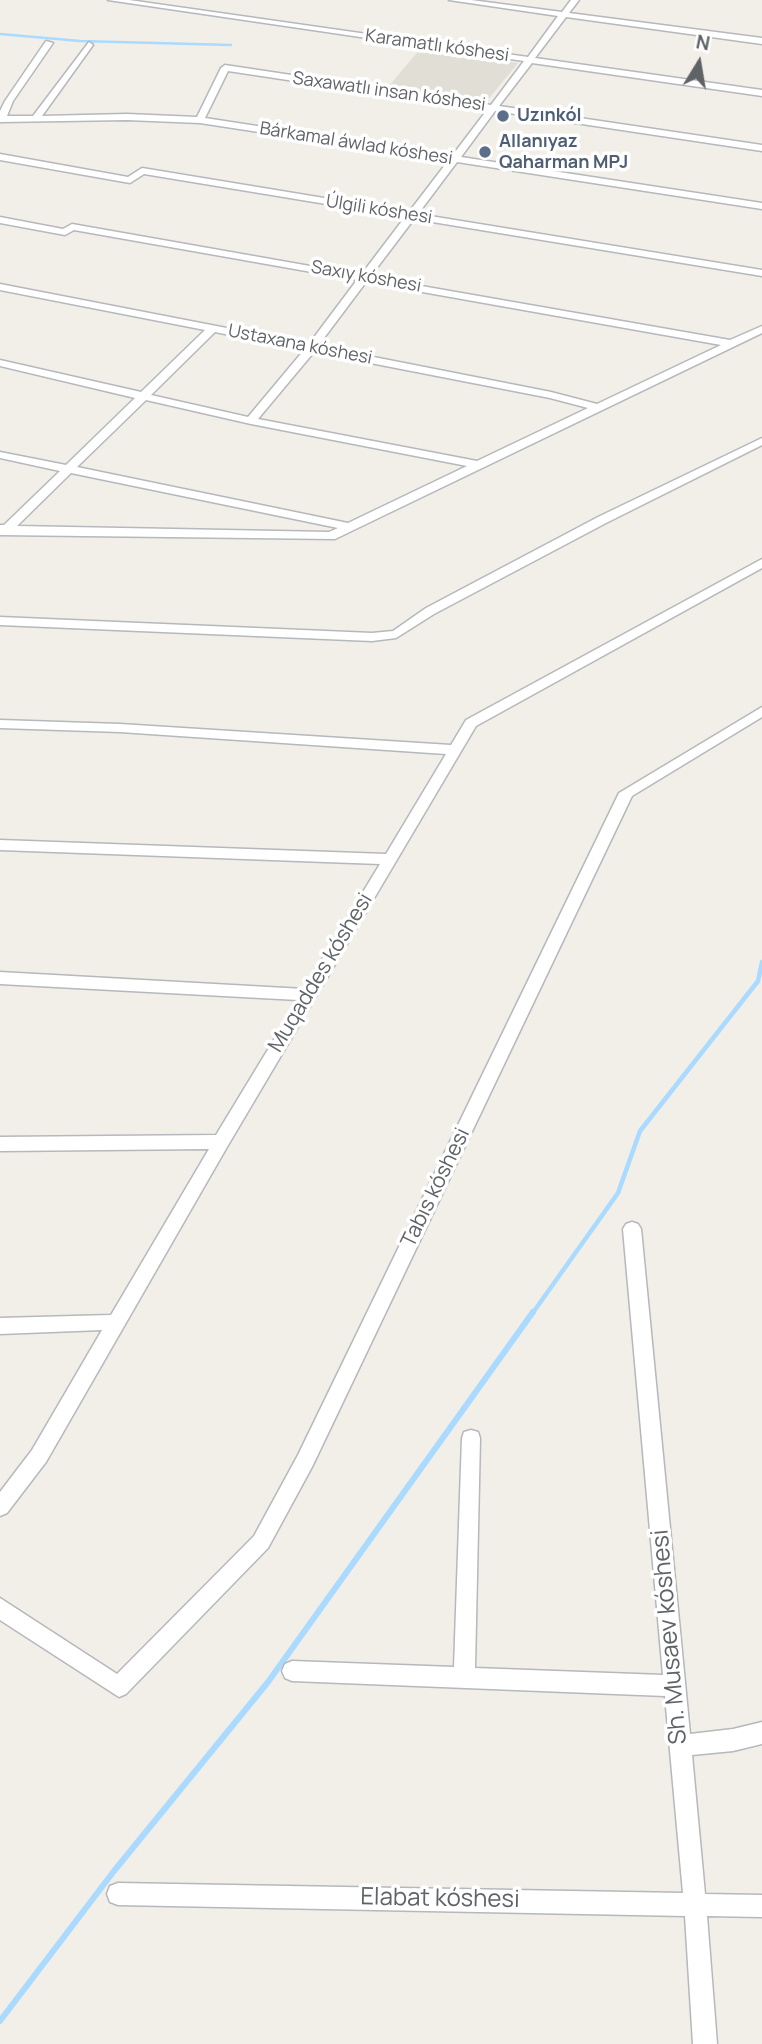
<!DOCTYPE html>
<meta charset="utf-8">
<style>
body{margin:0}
#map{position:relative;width:762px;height:2044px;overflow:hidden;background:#f1efe8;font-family:Manrope,sans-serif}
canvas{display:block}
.north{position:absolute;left:664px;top:28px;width:70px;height:70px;-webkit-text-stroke:5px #fff;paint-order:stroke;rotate:11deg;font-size:19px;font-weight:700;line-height:28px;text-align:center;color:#5f6368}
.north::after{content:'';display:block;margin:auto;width:24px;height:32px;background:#5f6368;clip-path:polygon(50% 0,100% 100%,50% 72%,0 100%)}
</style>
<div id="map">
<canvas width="762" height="2044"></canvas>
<div class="north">N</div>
</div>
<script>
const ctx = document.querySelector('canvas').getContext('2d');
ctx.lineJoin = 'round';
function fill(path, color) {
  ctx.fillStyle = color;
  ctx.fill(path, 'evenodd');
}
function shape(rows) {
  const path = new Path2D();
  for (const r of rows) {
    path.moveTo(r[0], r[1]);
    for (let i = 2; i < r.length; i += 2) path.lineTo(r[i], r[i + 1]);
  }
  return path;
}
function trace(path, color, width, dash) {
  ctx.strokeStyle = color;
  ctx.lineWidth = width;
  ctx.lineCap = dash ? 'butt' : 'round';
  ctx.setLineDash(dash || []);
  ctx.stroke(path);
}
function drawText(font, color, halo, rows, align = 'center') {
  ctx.font = font + ' Manrope,sans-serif';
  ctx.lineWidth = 7;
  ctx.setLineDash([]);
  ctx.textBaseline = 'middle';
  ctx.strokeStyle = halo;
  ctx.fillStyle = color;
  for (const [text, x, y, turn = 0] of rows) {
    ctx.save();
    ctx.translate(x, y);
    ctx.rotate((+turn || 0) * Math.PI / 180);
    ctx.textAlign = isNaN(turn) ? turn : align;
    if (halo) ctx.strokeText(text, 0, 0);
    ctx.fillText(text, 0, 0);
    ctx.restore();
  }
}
const education = shape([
 [421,48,441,51,518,63,487,101,388,87]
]);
const streamFar2 = shape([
 [0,34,80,41,231,45]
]);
const streamFar1 = shape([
 [532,1314,618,1193,640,1131,758,981,762,962]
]);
const stream = shape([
 [0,2021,114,1871,268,1682,533,1312]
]);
const minor = shape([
 [108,0,129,0,528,57,558,16,449,0,471,0,562,12,571,0,579,0,569,13,762,38,762,44,566,17,535,58,762,90,762,96,532,63,499,106,762,145,762,151,495,111,461,157,762,203,762,209,457,162,418,214,762,270,762,276,414,219,370,277,730,340,762,326,762,333,335,539,0,535,0,525,4,525,60,471,0,458,0,452,66,465,135,398,0,366,0,360,141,392,205,330,0,290,0,284,309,344,357,280,74,230,65,235,0,223,0,217,63,229,72,224,361,275,405,217,144,174,130,183,0,160,0,154,128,177,142,168,409,212,448,161,200,123,127,120,0,122,0,111,5,101,46,41,53,43,13,101,7,116,33,116,89,42,93,45,42,116,127,114,197,117,221,68,225,65,491,105,524,61,108,0],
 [228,71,487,110,452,156,205,118,228,71],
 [366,282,721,345,597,404,551,392,318,346,366,282],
 [215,332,304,350,248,417,151,395,215,332],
 [314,352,550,398,588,408,477,461,258,419,314,352],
 [146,400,251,424,467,466,348,523,77,467,146,400],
 [71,473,338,528,329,532,17,526,71,473],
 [762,438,762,445,606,523,434,614,396,638,372,641,0,625,0,617,372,633,393,631,426,608,598,517,762,438],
 [762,559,762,568,476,726,227,1147,46,1462,7,1513,0,1516,0,1492,32,1450,102,1330,0,1334,0,1318,111,1315,209,1149,0,1151,0,1137,216,1135,298,1000,0,984,0,972,304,989,380,864,0,850,0,840,386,854,446,754,120,732,0,728,0,720,120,724,451,745,466,720,762,559],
 [762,707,762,717,632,796,312,1467,268,1548,126,1694,119,1697,0,1620,0,1598,117,1674,254,1536,298,1455,619,793,762,707],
 [632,1222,638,1224,641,1229,690,1734,733,1729,762,1722,762,1744,733,1751,692,1755,705,1894,762,1895,762,1917,707,1916,717,2044,693,2044,685,1916,118,1905,110,1902,107,1894,110,1886,118,1883,683,1893,665,1696,292,1681,285,1678,282,1671,285,1664,292,1661,454,1667,462,1438,464,1432,471,1430,478,1432,480,1438,475,1668,663,1675,623,1229,626,1224,632,1222]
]);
const markers = [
 [503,116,7,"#5c6f8a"],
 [485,152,7,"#5c6f8a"]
];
const farStreetnames = [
 ["Karamatlı kóshesi",437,46,8],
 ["Saxawatlı insan kóshesi",389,92,8],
 ["Bárkamal áwlad kóshesi",356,144,9],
 ["Úlgili kóshesi",379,210,9],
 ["Saxıy kóshesi",366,277,10],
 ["Ustaxana kóshesi",300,345,11]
];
const farServicenames = [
 ["Uzınkól",517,116],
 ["Allanıyaz",499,142],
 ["Qaharman MPJ",499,163]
];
const streetNames = [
 ["Muqaddes kóshesi",321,973,-59],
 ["Tabıs kóshesi",436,1188,-64]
];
const nearStreetnames = [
 ["Sh. Musaev kóshesi",670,1637,-95],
 ["Elabat kóshesi",440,1899,1]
];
fill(education, '#e1ded6');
trace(streamFar2, '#aadaff', 2.5);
trace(streamFar1, '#aadaff', 4.5);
trace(stream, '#aadaff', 6);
trace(minor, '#b5b8bc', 3);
fill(minor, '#fff');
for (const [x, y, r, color] of markers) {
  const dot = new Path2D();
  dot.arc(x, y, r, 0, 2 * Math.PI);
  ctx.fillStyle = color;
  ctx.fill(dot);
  trace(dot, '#fff', 2.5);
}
drawText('18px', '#5f6368', '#fff', farStreetnames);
drawText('bold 18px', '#4e5e75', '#fff', farServicenames, 'left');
drawText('21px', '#5f6368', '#fff', streetNames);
drawText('24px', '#5f6368', '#fff', nearStreetnames);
</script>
